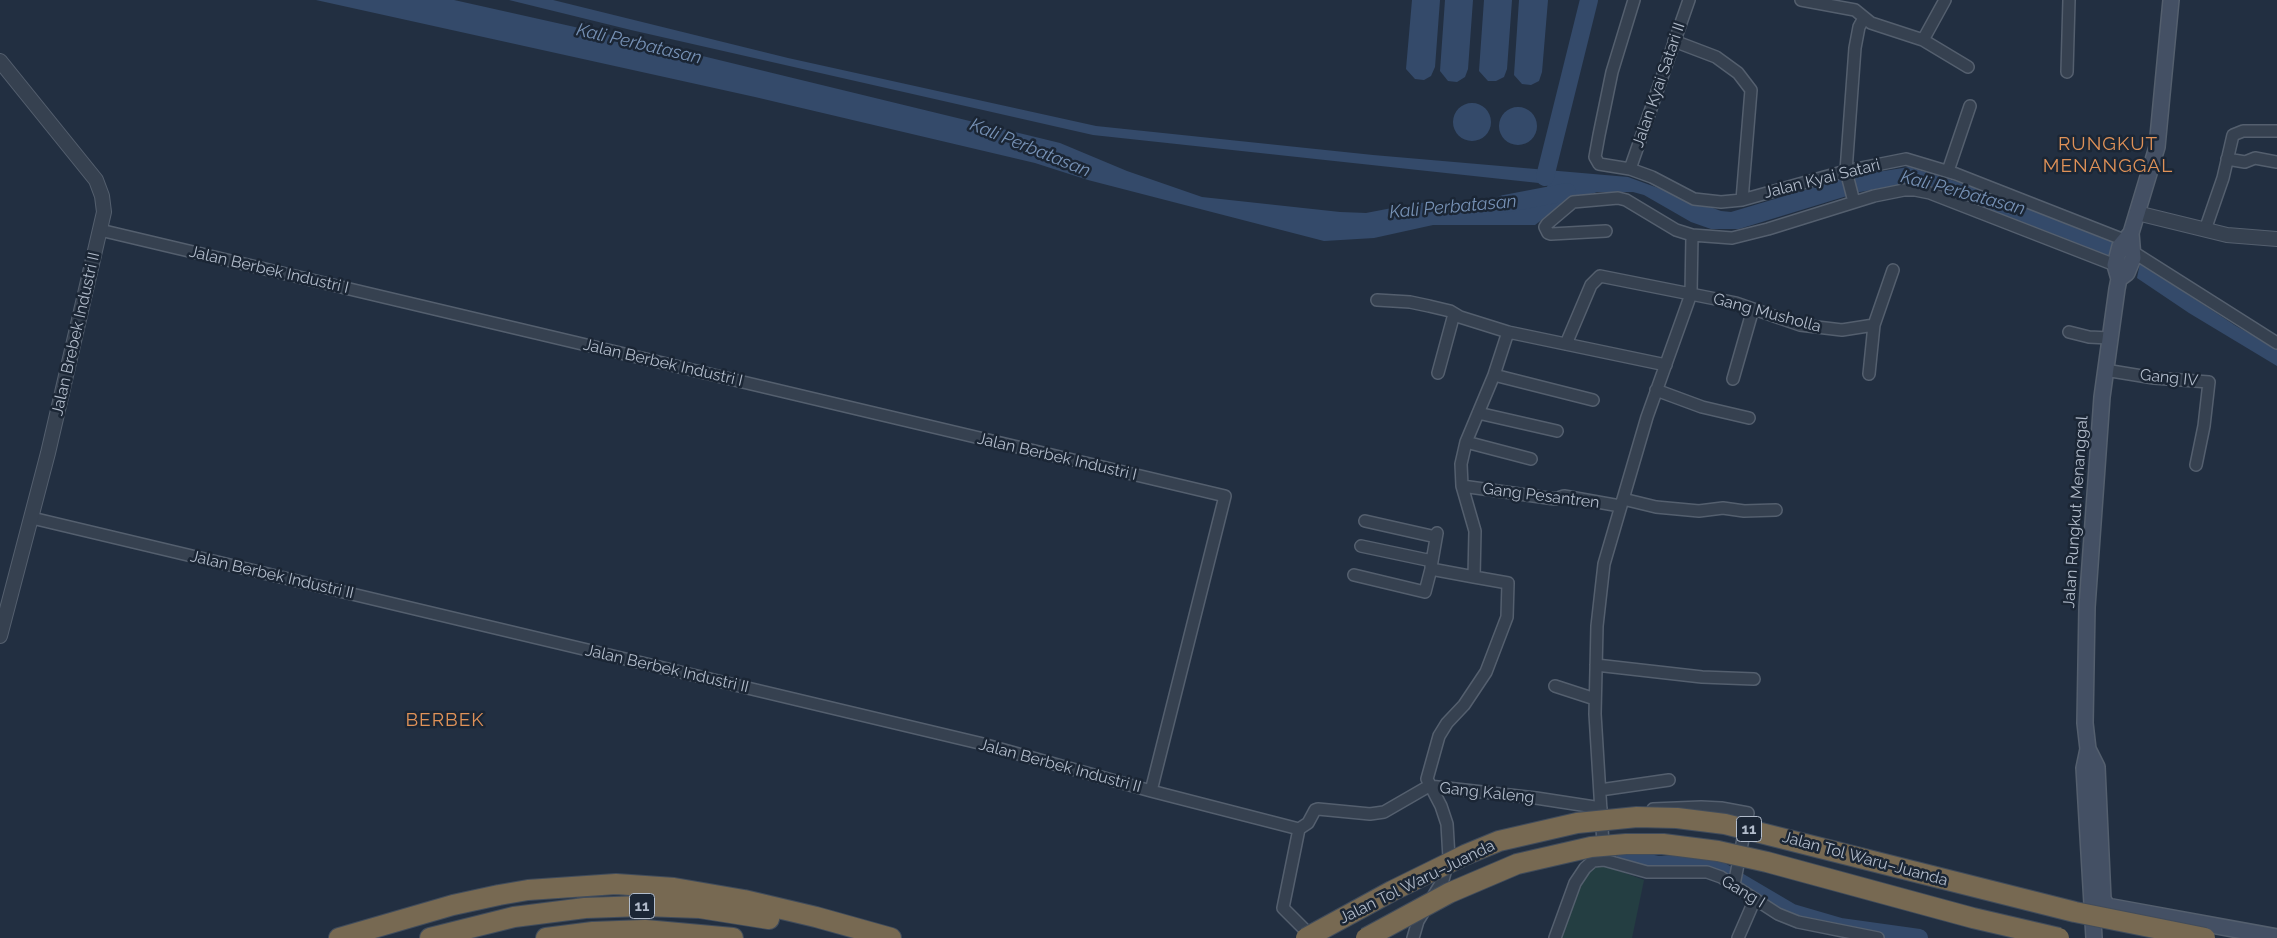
<!DOCTYPE html>
<meta charset="utf-8">
<style>
body{margin:0}
canvas{display:block;background:#222f41}
</style>
<canvas width="2277" height="938"></canvas>
<script>
const ctx = document.querySelector('canvas').getContext('2d');
ctx.lineJoin = 'round';
function fill(path, color) {
  ctx.fillStyle = color;
  ctx.fill(path, 'evenodd');
}
function shape(rows) {
  const path = new Path2D();
  for (const r of rows) {
    if (r.length === 3) {
      path.moveTo(r[0] + r[2], r[1]);
      path.arc(r[0], r[1], r[2], 0, 2 * Math.PI);
      continue;
    }
    path.moveTo(r[0], r[1]);
    for (let i = 2; i < r.length; i += 2) path.lineTo(r[i], r[i + 1]);
  }
  return path;
}
function trace(path, color, width, dash) {
  ctx.strokeStyle = color;
  ctx.lineWidth = width;
  ctx.lineCap = dash ? 'butt' : 'round';
  ctx.setLineDash(dash || []);
  ctx.stroke(path);
}
function drawText(font, color, halo, rows, align = 'center') {
  ctx.font = font + ' Raleway,sans-serif';
  ctx.lineWidth = 5;
  ctx.setLineDash([]);
  ctx.textBaseline = 'middle';
  ctx.strokeStyle = halo;
  ctx.fillStyle = color;
  for (const [text, x, y, turn = 0] of rows) {
    ctx.save();
    ctx.translate(x, y);
    ctx.rotate((+turn || 0) * Math.PI / 180);
    ctx.textAlign = isNaN(turn) ? turn : align;
    if (halo) ctx.strokeText(text, 0, 0);
    ctx.fillText(text, 0, 0);
    ctx.restore();
  }
}
const green = shape([
 [1603,865,1644,880,1632,938,1560,938,1576,886,1593,866]
]);
const water = shape([
 [316,0,454,0,682,51,1060,143,1127,171,1202,197,1340,212,1366,213,1418,203,1543,200,1548,184,1093,135,631,30,509,0,553,0,788,58,1096,126,1373,155,1628,177,1721,211,1731,212,1852,176,1909,167,1961,183,2043,212,2114,241,2110,257,1932,188,1918,184,1904,184,1860,192,1739,229,1711,229,1691,222,1644,195,1633,192,1597,192,1560,206,1535,225,1433,225,1374,238,1324,241,1088,180,1035,163,755,97],
 [1412,0,1440,0,1435,67,1431,76,1424,80,1415,79,1406,69],
 [1445,0,1473,0,1468,69,1465,77,1457,82,1448,81,1440,71],
 [1484,0,1512,0,1507,69,1504,77,1496,81,1488,81,1479,71],
 [1519,0,1548,0,1542,72,1539,81,1531,85,1522,84,1514,75],
 [1472,122,19],
 [1518,126,19],
 [2140,263,2236,326,2277,349,2277,366,2189,313,2137,278]
]);
const river = shape([
 [1545,177,1589,0],
 [1504,204,1567,192],
 [1626,858,1658,865,1707,863,1792,913,1840,927,1919,938]
]);
const minor = shape([
 [1634,0,1612,72,1599,135,1595,157,1599,164,1630,169,1652,177,1694,199,1721,202,1742,200,1846,171,1906,159,1956,174,2132,243],
 [1801,0,1855,10,1871,23,1923,40,1968,67],
 [1923,40,1945,0],
 [1674,41,1716,57,1738,73,1751,90,1742,200],
 [2067,72,2069,0],
 [2227,159,2245,162,2255,158,2277,162],
 [1630,169,1689,0],
 [1948,171,1970,106],
 [1854,202,1846,171,1855,48,1859,27,1864,18],
 [100,230,1225,496,1151,791],
 [2205,230,2223,178,2233,135,2243,131,2277,131],
 [1606,231,1551,234,1548,233,1545,227,1547,224,1573,202,1618,198,1626,200,1676,230,1692,235,1732,238,1768,229,1874,196,1904,190,1915,190,1930,193,2115,265],
 [2133,252,2277,343],
 [1377,300,1410,302,1429,306,1450,311,1460,317,1508,332,1666,365],
 [2069,332,2089,337,2109,338],
 [1566,344,1591,285,1600,276,1736,303,1800,325,1842,330,1874,325,1893,270],
 [2105,370,2154,378,2209,382,2204,426,2196,465],
 [1438,373,1454,314],
 [1869,374,1874,325],
 [1494,375,1593,400],
 [1733,379,1753,309],
 [1656,390,1702,407,1749,418],
 [1478,413,1557,431],
 [1466,442,1531,459],
 [1462,486,1555,499,1564,496,1620,506],
 [1623,499,1656,507,1699,511,1723,508,1744,511,1776,510],
 [32,518,979,743,1151,791,1299,829],
 [1365,521,1436,537],
 [1361,546,1432,561],
 [1431,567,1437,533],
 [1354,575,1425,592,1431,569,1474,577],
 [1596,665,1702,677,1754,679],
 [1555,686,1595,699],
 [1600,790,1669,780],
 [1653,809,1701,807,1721,808,1748,813,1734,885],
 [1299,829,1308,823,1315,810,1318,809,1370,814,1384,812,1429,786,1536,798,1601,808],
 [1299,829,1283,908,1313,938],
 [1604,860,1595,714,1597,626,1604,564,1647,417,1691,294,1692,235],
 [1413,938,1418,921,1443,880,1449,858,1447,824,1441,806,1427,779,1439,736,1447,723,1464,705,1486,672,1507,617,1508,583,1474,577,1475,531,1462,486,1461,464,1466,442,1494,375,1508,332],
 [1555,938,1575,883,1585,868,1593,861,1604,860,1647,872,1707,872,1721,877,1778,914,1798,922,1878,938],
 [1738,938,1755,899]
]);
const tertiary = shape([
 [0,61,96,180,102,196,104,212,48,453,0,636],
 [2137,213,2227,235,2277,239]
]);
const secondary = shape([
 [2119,279,2115,265,2120,246,2131,233],
 [2088,749,2097,767,2103,899,2107,906],
 [2107,906,2277,937],
 [2094,938,2084,768,2088,749,2085,723,2087,607,2102,397,2117,289,2119,279,2127,273,2133,258,2131,233,2157,147,2171,0]
]);
const motorway = shape([
 [339,938,453,905,499,895,528,890,616,884,674,888,744,900,816,917,891,938],
 [430,938,514,917,585,908,643,906,700,908,769,919],
 [546,938,593,932,645,930,733,938]
]);
const motorwayBridge = shape([
 [1306,938,1392,891,1465,855,1499,841,1577,823,1637,817,1677,818,1725,824,2075,912,2205,938],
 [1366,938,1449,893,1517,864,1591,847,1626,844,1663,844,1718,851,1767,862,1973,918,2059,938]
]);
const shields = [
 [1749,829,25],
 [642,906,25]
];
const shieldNames = [
 ["11",1749,829],
 ["11",642,906]
];
const streetNames = [
 ["Jalan Kyai Satari II",1659,85,-71],
 ["Jalan Kyai Satari",1822,179,-14],
 ["Jalan Berbek Industri I",269,270,13],
 ["Gang Musholla",1767,313,15],
 ["Jalan Brebek Industri II",76,334,-77],
 ["Jalan Berbek Industri I",663,363,13],
 ["Gang IV",2169,378,6],
 ["Jalan Berbek Industri I",1057,457,13],
 ["Gang Pesantren",1541,496,7],
 ["Jalan Rungkut Menanggal",2076,512,-86],
 ["Jalan Berbek Industri II",272,575,13],
 ["Jalan Berbek Industri II",667,669,13],
 ["Jalan Berbek Industri II",1060,766,15],
 ["Gang Kaleng",1487,793,6],
 ["Jalan Tol Waru–Juanda",1865,859,15],
 ["Jalan Tol Waru–Juanda",1417,882,-26],
 ["Gang I",1743,892,31]
];
const waterNames = [
 ["Kali Perbatasan",639,44,13],
 ["Kali Perbatasan",1030,148,22],
 ["Kali Perbatasan",1963,193,15],
 ["Kali Perbatasan",1453,207,-5]
];
const quarterNames = [
 ["RUNGKUT",2108,144],
 ["MENANGGAL",2108,166],
 ["BERBEK",445,720]
];
fill(green, '#243e42');
fill(water, '#344a6a');
trace(river, '#344a6a', 18);
trace(minor, '#545f6e', 14);
trace(tertiary, '#545f6e', 16);
trace(secondary, '#545f6e', 18);
trace(motorway, '#414c5b', 22);
trace(minor, '#364150', 11);
trace(tertiary, '#364150', 14);
trace(secondary, '#445064', 15);
trace(motorway, '#776952', 20);
trace(motorwayBridge, '#414c5b', 22, []);
trace(motorwayBridge, '#776952', 20);
for (const [x, y, w] of shields) {
  const box = new Path2D();
  box.roundRect(x - w / 2, y - 12.5, w, 25, 4);
  ctx.fillStyle = '#1b2635';
  ctx.fill(box);
  trace(box, '#b2bccb', 1);
}
drawText('bold 15px', '#b2bccb', null, shieldNames);
drawText('16px', '#b2bccb', '#1b2635', streetNames);
drawText('italic 18px', '#7792b6', '#1b2635', waterNames);
ctx.letterSpacing = '1px';
drawText('19px', '#e09258', '#1b2635', quarterNames);
ctx.letterSpacing = '0px';
</script>
